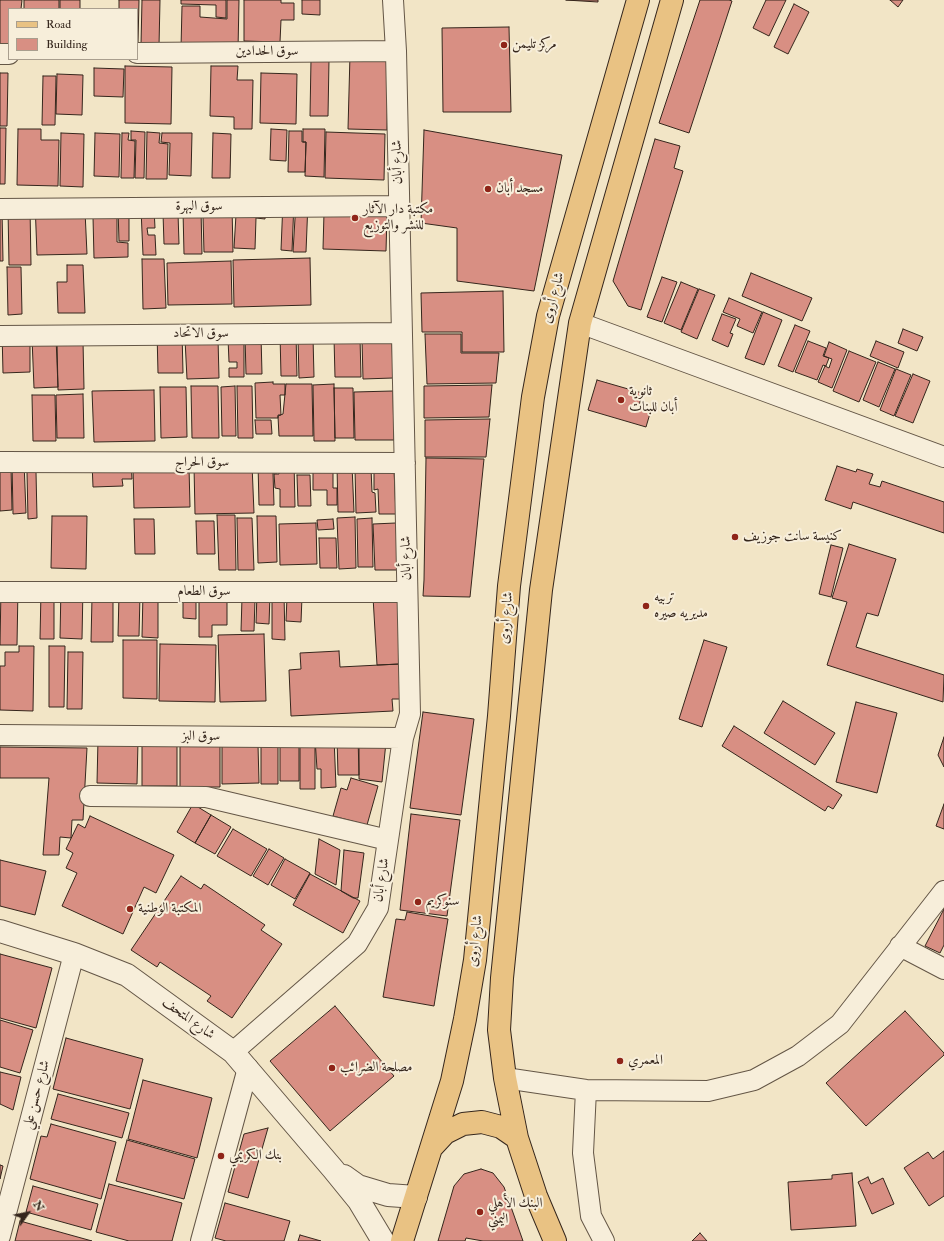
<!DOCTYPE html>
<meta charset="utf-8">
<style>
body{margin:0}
#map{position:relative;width:944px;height:1241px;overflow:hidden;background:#f2e5c6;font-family:"IM FELL Double Pica",serif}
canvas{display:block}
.legend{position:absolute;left:8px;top:8px;width:130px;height:52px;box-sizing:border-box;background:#f7eeda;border:1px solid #a99e8e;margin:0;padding:5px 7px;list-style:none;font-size:12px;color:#35261c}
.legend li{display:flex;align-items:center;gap:8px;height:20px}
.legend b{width:20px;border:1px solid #a99e8e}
.north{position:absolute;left:8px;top:1193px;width:40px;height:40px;-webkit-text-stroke:3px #f7eeda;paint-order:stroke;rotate:57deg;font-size:11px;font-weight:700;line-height:16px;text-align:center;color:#35261c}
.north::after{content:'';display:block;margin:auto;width:14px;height:18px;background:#35261c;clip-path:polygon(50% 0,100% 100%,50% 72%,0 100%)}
</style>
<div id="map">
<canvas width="944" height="1241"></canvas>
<ul class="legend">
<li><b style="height:5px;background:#e9c283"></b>Road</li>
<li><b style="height:11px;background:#d88f83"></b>Building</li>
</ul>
<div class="north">N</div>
</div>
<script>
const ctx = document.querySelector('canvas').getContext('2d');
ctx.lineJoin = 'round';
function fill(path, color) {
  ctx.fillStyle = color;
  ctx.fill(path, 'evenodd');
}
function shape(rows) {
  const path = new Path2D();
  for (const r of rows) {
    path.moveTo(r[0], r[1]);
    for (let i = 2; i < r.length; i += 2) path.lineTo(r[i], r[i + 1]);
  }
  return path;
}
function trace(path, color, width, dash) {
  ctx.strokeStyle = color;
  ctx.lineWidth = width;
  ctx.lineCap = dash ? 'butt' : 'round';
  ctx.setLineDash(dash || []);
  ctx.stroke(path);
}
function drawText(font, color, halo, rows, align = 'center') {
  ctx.font = font + ' "IM FELL Double Pica",Amiri,serif';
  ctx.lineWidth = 4;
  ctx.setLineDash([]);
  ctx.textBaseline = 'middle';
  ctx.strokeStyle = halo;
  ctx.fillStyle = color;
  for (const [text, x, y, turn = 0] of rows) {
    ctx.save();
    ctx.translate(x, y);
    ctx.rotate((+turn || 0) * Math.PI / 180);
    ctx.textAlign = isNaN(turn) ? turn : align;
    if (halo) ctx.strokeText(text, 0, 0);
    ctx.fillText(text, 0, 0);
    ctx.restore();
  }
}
const building = shape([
 [0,0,22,0,21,9,9,9,9,44,0,44,0,0],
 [24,0,59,0,59,9,24,9,24,0],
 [60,0,80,0,80,9,60,9,60,0],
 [119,0,139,0,138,43,137,43,137,9,119,9,119,0],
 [142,0,160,0,159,46,141,45,142,0],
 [181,0,226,0,226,18,216,17,216,5,181,4,181,0],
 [227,0,239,0,238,50,181,48,182,6,200,6,200,17,227,19,227,0],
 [244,0,281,0,281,3,294,3,294,20,281,20,280,42,244,41,244,0],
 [302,0,320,0,320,15,302,14,302,0],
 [566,0,598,0,598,2,566,0],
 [700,0,729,0,732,1,689,133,659,123,700,0],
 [766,0,786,0,769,36,753,28,766,0],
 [890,0,903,0,898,7,890,0],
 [794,4,809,12,788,54,774,47,794,4],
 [509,27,511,112,443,112,442,28,509,27],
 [350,55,388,56,387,130,348,129,350,55],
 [311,60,329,60,328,116,310,116,311,60],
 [125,66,172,67,171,124,125,123,125,66],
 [211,66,238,66,237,80,253,80,252,129,234,129,234,117,210,116,211,66],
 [94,68,124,69,123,97,94,96,94,68],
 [0,73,8,73,7,126,0,126,0,73],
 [261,73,297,74,296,124,260,123,261,73],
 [57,74,83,75,82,115,56,114,57,74],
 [43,76,56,76,55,125,42,125,43,76],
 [0,128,6,128,5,184,0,184,0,128],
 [18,129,41,129,41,140,59,140,58,186,17,185,18,129],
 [271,129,287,130,286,161,270,160,271,129],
 [303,129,325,129,324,177,305,176,306,142,303,142,303,129],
 [424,130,562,155,534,291,457,281,457,228,421,223,424,130],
 [131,131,145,132,144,178,135,178,136,140,131,140,131,131],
 [289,131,302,131,302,142,306,142,305,172,288,172,289,131],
 [147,132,160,133,159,143,168,144,167,179,146,179,147,132],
 [326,132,385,134,384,180,325,178,326,132],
 [61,133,84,134,83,187,60,186,61,133],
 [95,133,120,134,119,177,94,176,95,133],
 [122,133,129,133,128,140,135,141,134,178,121,178,122,133],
 [162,133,192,133,191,176,169,175,170,143,161,142,162,133],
 [213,133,231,134,230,178,212,178,213,133],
 [655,139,680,146,674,168,683,171,641,310,628,306,613,281,655,139],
 [237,198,266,199,265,219,256,218,255,249,234,248,237,198],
 [283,201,294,202,292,251,281,250,283,201],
 [35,202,85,211,87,254,37,255,35,202],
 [296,202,308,202,306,252,293,252,296,202],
 [232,206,233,252,204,252,203,216,232,206],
 [8,208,30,208,31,265,9,265,8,208],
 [154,208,155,228,147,228,148,235,155,235,156,255,143,255,141,209,154,208],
 [118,209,129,209,129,241,119,241,118,209],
 [0,210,2,210,3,261,0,261,0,210],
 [183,210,201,210,202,254,184,254,183,210],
 [163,213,178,213,179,244,164,244,163,213],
 [324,213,387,215,386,251,323,249,324,213],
 [117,216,117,242,128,243,128,257,94,258,93,217,117,216],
 [310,258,311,305,234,307,233,260,310,258],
 [142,259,164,259,166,308,143,309,142,259],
 [231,261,232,304,168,305,167,263,231,261],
 [67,265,83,265,85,313,58,313,57,282,67,282,67,265],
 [7,267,21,267,22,314,8,315,7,267],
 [751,273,812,298,802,321,742,296,751,273],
 [662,277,677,282,662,322,647,317,662,277],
 [681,282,698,289,681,330,664,323,681,282],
 [699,289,715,295,697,339,681,332,699,289],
 [503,291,504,352,462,352,462,332,422,332,421,293,503,291],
 [729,298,762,312,753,333,737,326,740,319,723,312,729,298],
 [763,312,782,320,764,365,745,358,763,312],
 [722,314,736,319,730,333,733,334,728,347,712,340,722,314],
 [795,325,810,331,793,372,778,366,795,325],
 [903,329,923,337,917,351,898,343,903,329],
 [2,331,30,342,30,372,3,373,2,331],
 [182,331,183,373,158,373,157,332,182,331],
 [280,334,296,334,297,376,281,376,280,334],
 [425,334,461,334,461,353,499,353,496,383,427,384,425,334],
 [245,336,261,336,262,374,246,374,245,336],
 [56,337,58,387,34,388,32,338,56,337],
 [313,337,314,377,299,378,298,338,313,337],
 [218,338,219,378,187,379,185,339,218,338],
 [228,338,244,338,244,377,229,377,229,368,237,368,237,362,229,362,228,338],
 [334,338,360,338,361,377,335,377,334,338],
 [392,338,393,378,363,379,362,339,392,338],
 [57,341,83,341,84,389,58,390,57,341],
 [808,341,826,348,823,356,829,358,826,366,823,365,817,380,795,372,808,341],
 [876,341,904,352,898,368,870,356,876,341],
 [829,342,847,350,832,388,818,382,825,366,829,368,832,359,824,356,829,342],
 [849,351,876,362,859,402,833,391,849,351],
 [878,362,895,369,879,407,863,400,878,362],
 [896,369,911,375,894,416,880,410,896,369],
 [913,374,930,381,913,423,895,416,913,374],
 [597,380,642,393,639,406,651,410,646,427,588,410,597,380],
 [273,382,273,384,285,384,285,395,280,395,281,415,278,415,278,418,256,418,255,383,273,382],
 [286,384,312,384,313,436,279,436,278,416,283,414,286,384],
 [334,384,335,441,314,441,313,385,334,384],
 [492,385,489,417,424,418,424,386,492,385],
 [191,386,218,386,219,438,192,438,191,386],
 [235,386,236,436,222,436,221,387,235,386],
 [237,386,252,386,253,438,238,438,237,386],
 [160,387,186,387,187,437,161,438,160,387],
 [334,388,353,388,354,438,335,438,334,388],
 [154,390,155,441,94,442,92,391,154,390],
 [393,391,394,440,355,440,354,392,393,391],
 [83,394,84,438,57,438,56,395,83,394],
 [32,395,55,395,56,441,33,441,32,395],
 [490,419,486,457,425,457,425,420,490,419],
 [255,420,271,420,272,434,256,434,255,420],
 [426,458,484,459,470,597,423,596,424,580,426,458],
 [131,461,132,479,122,479,123,486,93,487,92,462,131,461],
 [12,462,24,462,26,513,13,514,12,462],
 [279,462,294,462,295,507,280,507,280,489,275,488,274,474,279,474,279,462],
 [313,462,333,462,333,488,337,488,337,505,327,505,327,490,313,490,313,462],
 [258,463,277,463,277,473,273,473,274,505,259,505,258,463],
 [252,464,254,513,195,514,194,466,252,464],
 [352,465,354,512,338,512,337,466,352,465],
 [837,466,856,472,857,469,873,474,869,484,880,487,882,481,944,502,944,533,853,502,851,509,825,500,837,466],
 [0,467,11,467,12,510,0,511,0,467],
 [189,467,190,507,134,508,133,468,189,467],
 [355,468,371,468,372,492,375,493,376,512,356,513,355,468],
 [374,470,394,470,396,514,379,514,378,489,374,490,374,470],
 [27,472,36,472,37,518,28,519,27,472],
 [297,475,310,475,311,506,298,506,297,475],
 [217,515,235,515,236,570,219,570,217,515],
 [52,516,87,516,86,569,51,568,52,516],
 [257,516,276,516,277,562,258,563,257,516],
 [355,517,356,568,339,569,337,518,355,517],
 [237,518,252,518,254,570,238,570,237,518],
 [372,518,373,567,358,567,357,519,372,518],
 [134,519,154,519,155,554,135,554,134,519],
 [333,519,334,529,318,530,317,520,333,519],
 [196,521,214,521,215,554,197,554,196,521],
 [316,523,317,564,280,565,279,524,316,523],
 [396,523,398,570,375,570,373,524,396,523],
 [319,538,336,538,337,568,320,568,319,538],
 [849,544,896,559,878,616,867,613,856,647,944,675,943,702,827,665,847,602,832,598,849,544],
 [831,545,843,548,831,597,819,594,831,545],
 [61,587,83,587,82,639,60,638,61,587],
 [1,588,18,588,17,645,0,645,1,588],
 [41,592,54,593,54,639,40,639,41,592],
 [143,593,158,593,158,638,142,637,143,593],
 [199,593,227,594,227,625,212,625,212,637,199,637,199,593],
 [119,594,140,595,139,636,118,636,119,594],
 [257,594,270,595,269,624,256,623,257,594],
 [272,594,284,594,285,640,272,639,272,594],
 [398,596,401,664,377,665,373,597,398,596],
 [287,597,302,597,301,622,286,621,287,597],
 [92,598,113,599,113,642,91,642,92,598],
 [242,598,255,599,254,631,241,631,242,598],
 [183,600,196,600,196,619,183,618,183,600],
 [264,634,266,701,220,702,218,635,264,634],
 [123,640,157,640,157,699,123,698,123,640],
 [704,640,727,647,702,727,679,719,704,640],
 [160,644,216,645,215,702,159,701,160,644],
 [19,646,34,646,33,711,0,710,0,666,5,666,5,652,19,652,19,646],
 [49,646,65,646,64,707,49,707,49,646],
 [339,651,340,667,399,664,401,699,392,699,393,711,291,716,289,670,301,669,300,653,339,651],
 [68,652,83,652,82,709,67,709,68,652],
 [783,701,835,733,815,765,764,733,783,701],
 [856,702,897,713,877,793,836,782,856,702],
 [423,712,474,719,461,815,410,808,423,712],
 [734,726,842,795,833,809,828,806,825,811,722,746,734,726],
 [358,736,359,775,338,775,337,737,358,736],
 [334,737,336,787,321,788,321,769,317,769,315,738,334,737],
 [944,737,944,767,938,755,944,737],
 [142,738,177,738,177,786,142,786,142,738],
 [359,738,386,742,382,782,359,779,359,738],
 [98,740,138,741,137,784,97,783,98,740],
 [300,740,315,741,315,789,300,789,300,740],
 [261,741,278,742,278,784,261,784,261,741],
 [180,742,220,743,220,787,180,787,180,742],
 [280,742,299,742,299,781,280,781,280,742],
 [222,745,258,745,259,783,222,784,222,745],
 [0,747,87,748,83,820,72,820,71,838,60,837,59,855,43,855,49,778,0,778,0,747],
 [351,778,378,786,367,825,333,816,341,788,347,790,351,778],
 [193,804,211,815,195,843,177,832,193,804],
 [944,804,944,829,936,826,944,804],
 [411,814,460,820,447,916,400,910,411,814],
 [211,815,231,827,215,854,195,843,211,815],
 [90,816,174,855,156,893,144,887,123,934,62,906,77,873,66,868,73,853,66,849,78,824,85,828,90,816],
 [233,829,267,849,251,876,217,856,233,829],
 [319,839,340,850,336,885,315,874,319,839],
 [269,849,284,858,268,885,253,876,269,849],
 [344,850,364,853,358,898,353,898,341,891,344,850],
 [285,859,310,873,295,899,271,885,285,859],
 [0,860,46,871,35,915,0,906,0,860],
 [310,874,360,901,343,933,293,905,310,874],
 [181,876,201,889,204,884,265,925,261,930,282,944,232,1018,207,1001,211,996,160,962,157,967,131,950,181,876],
 [944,909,944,945,940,953,925,946,944,909],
 [407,912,448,919,434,1006,383,997,396,919,405,920,407,912],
 [0,954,52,968,36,1028,0,1018,0,954],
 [335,1006,394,1076,330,1131,270,1061,335,1006],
 [905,1011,944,1053,944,1055,866,1126,826,1083,905,1011],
 [0,1020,33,1030,20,1073,0,1067,0,1020],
 [66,1038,143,1059,130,1109,53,1089,66,1038],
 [0,1072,21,1077,13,1110,0,1104,0,1072],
 [143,1080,212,1098,197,1158,128,1139,143,1080],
 [58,1094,129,1113,122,1138,51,1119,58,1094],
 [51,1124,116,1142,101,1199,30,1179,41,1136,47,1137,51,1124],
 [268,1128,248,1198,228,1192,244,1134,268,1128],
 [127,1140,195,1159,184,1199,116,1181,127,1140],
 [944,1151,944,1196,929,1206,904,1168,928,1152,933,1159,944,1151],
 [0,1165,3,1166,0,1179,0,1165],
 [481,1169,493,1173,504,1187,523,1241,483,1241,466,1238,465,1241,438,1241,454,1186,464,1174,481,1169],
 [852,1173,856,1226,791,1230,788,1182,832,1179,832,1175,852,1173],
 [868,1177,871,1184,883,1178,894,1204,872,1214,858,1182,868,1177],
 [109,1184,182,1203,172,1241,129,1241,96,1232,109,1184],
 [33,1186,98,1204,91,1230,26,1212,33,1186],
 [225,1203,290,1221,284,1241,226,1241,215,1238,225,1203],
 [20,1221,92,1241,15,1241,20,1221],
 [700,1233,707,1241,692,1241,700,1233],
 [300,1235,321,1241,298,1241,300,1235]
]);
const minor = shape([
 [137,53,396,51],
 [0,54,9,54],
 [0,209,399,206],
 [580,323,944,457],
 [0,336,402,333],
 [0,462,405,463],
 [0,592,407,592],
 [0,735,403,738],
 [90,796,206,797,388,840],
 [900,946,944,969],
 [233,1052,357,944,378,908,403,738,410,714,396,51,393,0],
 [505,1078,586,1090,708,1091,754,1080,798,1056,840,1024,944,891],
 [586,1090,583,1153,591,1216,604,1241],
 [0,1236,74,954],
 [201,1241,248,1068]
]);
const tertiary = shape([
 [0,931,74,954,127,975,233,1052,333,1169,359,1201,383,1241],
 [344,1176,358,1186,388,1195,416,1197]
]);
const primary = shape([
 [432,1147,445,1133,463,1124,482,1122,501,1127,517,1138],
 [402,1241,452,1081,465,1019,475,960,499,716,509,586,533,397,548,316,638,0],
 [555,1241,536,1196,517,1138,505,1078,499,1030,502,978,541,590,580,323,672,0]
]);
const markers = [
 [504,45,4,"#8f2418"],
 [488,189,4,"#8f2418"],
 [355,218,4,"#8f2418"],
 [621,400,4,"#8f2418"],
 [735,537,4,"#8f2418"],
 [646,606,4,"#8f2418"],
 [418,902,4,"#8f2418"],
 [130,909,4,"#8f2418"],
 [620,1061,4,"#8f2418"],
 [332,1068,4,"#8f2418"],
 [221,1156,4,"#8f2418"],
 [480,1212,4,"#8f2418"]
];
const poiNames = [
 ["مركز تليمن",512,45],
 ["مسجد أبان",496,189],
 ["مكتبة دار الآثار",363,210],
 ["للنشر والتوزيع",363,226],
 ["ثانوية",629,392],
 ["أبان للبنات",629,408],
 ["كنيسة سانت جوزيف",743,537],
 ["تربيه",654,598],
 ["مديريه صيره",654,614],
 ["سنوكريم",426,902],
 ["المكتبة الوطنية",138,909],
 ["المعمري",628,1061],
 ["مصلحة الضرائب",340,1068],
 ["بنك الكريمي",229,1156],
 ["البنك الأهلي",488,1204],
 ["اليمني",488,1220]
];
const streetNames = [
 ["سوق الحدادين",267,52],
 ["شارع أبان",398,162,-91],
 ["سوق البهرة",199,207],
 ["شارع أروى",554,298,-75],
 ["سوق الاتحاد",201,334],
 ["سوق الحراج",202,463],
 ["شارع أبان",407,558,-91],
 ["سوق الطعام",204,592],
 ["شارع أروى",507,618,-85],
 ["سوق البز",201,737],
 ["شارع أبان",382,880,-81],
 ["شارع أروى",476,941,-84],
 ["شارع المتحف",188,1019,36],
 ["شارع حسن علي",37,1095,-75]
];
fill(building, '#d88f83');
trace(building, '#35261c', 1);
trace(minor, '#645646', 22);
trace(tertiary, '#645646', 24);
trace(primary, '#35261c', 24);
trace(minor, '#f7eeda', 20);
trace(tertiary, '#f7eeda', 22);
trace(primary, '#e9c283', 22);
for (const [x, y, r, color] of markers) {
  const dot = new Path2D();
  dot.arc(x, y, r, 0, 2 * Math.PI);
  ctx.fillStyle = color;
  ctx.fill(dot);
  trace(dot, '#f7eeda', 1.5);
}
drawText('14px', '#35261c', '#f7eeda', poiNames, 'left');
drawText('14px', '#35261c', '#f7eeda', streetNames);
</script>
